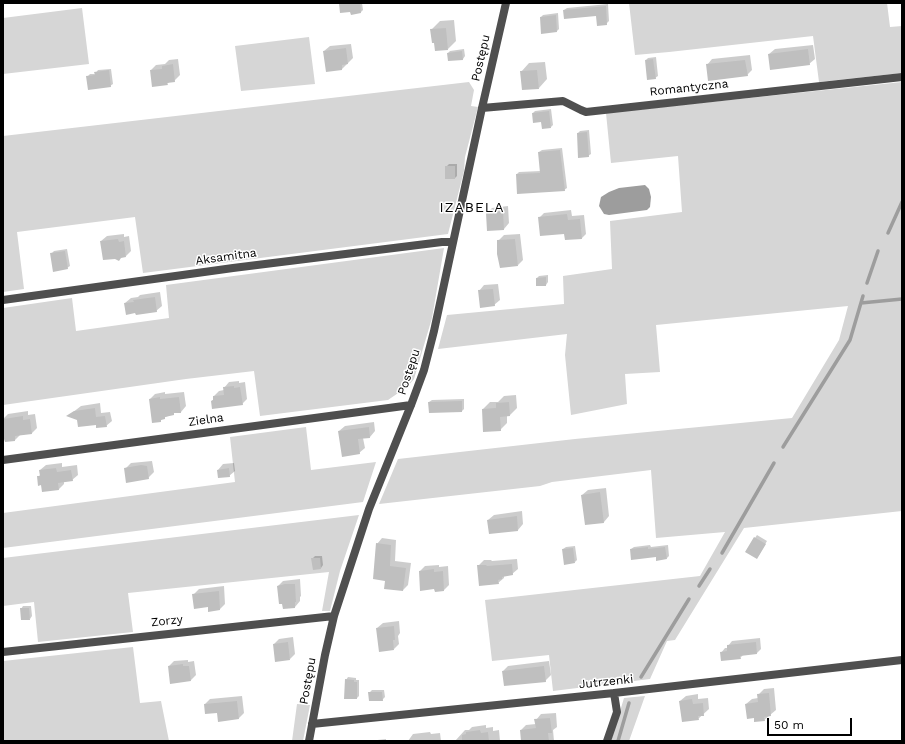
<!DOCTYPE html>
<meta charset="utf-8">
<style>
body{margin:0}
#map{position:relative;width:905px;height:744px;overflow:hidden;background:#fff;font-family:"Work Sans",sans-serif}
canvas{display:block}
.frame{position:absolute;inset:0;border:4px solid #000;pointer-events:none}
.scale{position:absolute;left:767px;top:718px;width:85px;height:18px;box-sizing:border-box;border:2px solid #000;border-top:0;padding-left:5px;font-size:12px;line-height:14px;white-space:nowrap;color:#000;-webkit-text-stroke:3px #fff;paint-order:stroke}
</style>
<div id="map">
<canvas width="905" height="744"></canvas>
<div class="frame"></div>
<div class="scale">50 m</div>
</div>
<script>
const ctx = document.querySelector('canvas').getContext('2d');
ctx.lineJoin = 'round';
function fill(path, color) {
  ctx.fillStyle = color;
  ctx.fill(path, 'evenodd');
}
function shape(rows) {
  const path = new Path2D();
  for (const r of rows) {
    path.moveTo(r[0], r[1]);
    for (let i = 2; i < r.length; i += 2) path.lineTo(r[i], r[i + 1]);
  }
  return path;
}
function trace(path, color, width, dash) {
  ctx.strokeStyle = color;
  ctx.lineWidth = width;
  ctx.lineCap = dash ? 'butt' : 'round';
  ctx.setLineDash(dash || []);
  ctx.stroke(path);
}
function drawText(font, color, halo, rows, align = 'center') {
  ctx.font = font + ' "Work Sans",sans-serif';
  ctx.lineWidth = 3;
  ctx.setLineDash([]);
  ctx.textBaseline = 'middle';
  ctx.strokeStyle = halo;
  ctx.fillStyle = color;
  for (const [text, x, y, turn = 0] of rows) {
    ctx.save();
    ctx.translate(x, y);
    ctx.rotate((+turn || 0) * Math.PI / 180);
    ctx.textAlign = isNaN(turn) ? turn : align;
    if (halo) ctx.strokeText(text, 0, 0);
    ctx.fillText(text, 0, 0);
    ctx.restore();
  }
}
const green = shape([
 [629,3,887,3,890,27,902,26,902,73,819,82,813,36,669,52,635,55],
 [82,8,89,64,3,74,3,18],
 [309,37,315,84,241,91,235,46],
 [469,82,474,90,471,106,478,107,465,157,464,171,448,234,143,273,135,217,17,232,24,289,3,292,3,136],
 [902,82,902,511,744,528,675,640,667,641,650,679,553,691,549,655,492,661,485,600,700,576,725,532,656,538,651,470,552,482,540,486,379,504,398,459,575,439,792,418,839,340,848,306,656,325,660,372,625,374,627,404,571,415,565,355,567,334,438,349,447,315,564,304,563,276,612,269,610,221,682,212,678,156,611,163,606,113],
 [444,248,432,318,414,379,407,387,388,400,260,416,254,371,186,379,3,405,3,308,72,298,76,331,169,318,166,285],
 [306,427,311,470,376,462,363,502,3,548,3,513,235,482,230,437],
 [359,515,340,571,330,611,322,611,329,572,128,593,133,632,38,642,34,602,3,606,3,558],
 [133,647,140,703,161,701,169,741,3,741,3,661],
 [645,696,629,741,611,741,624,698],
 [297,704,310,705,303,741,292,741]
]);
const water = shape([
 [645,185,649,189,651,197,650,207,647,210,609,215,604,214,599,206,601,197,609,192,619,188]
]);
const shadow = shape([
 [340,3,362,3,363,10,361,12,351,11],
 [608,4,609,21,606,24,597,15,564,10,567,8],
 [558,13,559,29,557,31,541,17,543,15],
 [454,20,456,41,448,49,431,30,440,21],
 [351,44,353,58,342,69,324,51,330,46],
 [813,45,815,59,809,64,769,54,775,49],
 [464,49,465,56,463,59,449,60,448,53,450,51],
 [750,55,752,70,747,75,707,65,712,59],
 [656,57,658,76,655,78,646,60,648,58],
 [178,59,180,75,174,81,170,81,167,84,151,70,156,65,165,64,169,60],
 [545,62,547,79,539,88,521,72,529,63],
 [111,69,113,84,110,86,87,77,90,74,95,74,98,70],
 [551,109,553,125,551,127,533,113,535,111],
 [589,130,591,154,588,156,578,133,580,131],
 [562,148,567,188,564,190,517,174,519,172,541,171,539,152,542,150],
 [449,164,457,164,457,176,455,178,446,167],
 [508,206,509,223,504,229,488,230,487,213,492,208],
 [571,210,572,216,584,215,586,234,582,238,565,232,539,218,544,213],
 [124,234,124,237,129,236,131,251,126,256,101,241,107,236],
 [520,234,523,260,518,265,498,241,504,235],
 [67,249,70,266,67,268,51,254,54,251],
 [548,275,548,282,546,285,537,278,539,276],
 [498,284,500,300,494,305,479,291,484,285],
 [160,292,162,306,156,311,125,303,131,298,138,297,140,295],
 [239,381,239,383,245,382,247,399,242,404,212,401,214,399,214,396,219,391,224,390,224,388,229,382],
 [165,392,165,394,184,392,186,406,181,412,175,412,173,414,163,418,160,421,150,399,155,394],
 [516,395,517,408,510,415,507,415,507,423,500,430,483,409,490,402,498,402,504,396],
 [464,399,464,409,462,411,429,402,432,400],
 [100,403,101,413,110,412,112,421,106,426,68,416,81,406],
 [28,411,28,415,35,414,37,428,32,433,20,435,15,440,3,435,3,419,8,414],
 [374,422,375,431,370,437,363,438,365,448,359,453,339,431,345,426],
 [152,461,154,472,148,478,126,468,131,463],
 [62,463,62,467,77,465,78,475,72,480,64,481,64,484,59,489,42,484,38,477,41,474,40,470,46,465],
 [234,463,235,471,229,476,218,470,223,464],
 [606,488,609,516,604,522,586,524,582,495,588,490],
 [522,511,523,524,518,530,488,520,494,515],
 [757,535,767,541,759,555,755,538],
 [382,538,396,540,395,561,411,563,408,585,403,590,386,580,377,544],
 [650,545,651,547,668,545,669,556,667,558,631,549,634,547],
 [575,546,577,560,575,562,563,549,566,547],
 [315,556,322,556,323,565,321,568,312,559],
 [517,559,518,569,512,574,504,576,504,578,498,583,478,566,484,560,491,560,492,561],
 [439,565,439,567,448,566,449,585,444,590,420,571,425,566],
 [300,579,301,596,300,597,300,601,295,607,278,586,283,581],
 [224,586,225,604,220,609,209,610,209,606,194,594,199,589],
 [23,606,31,606,32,616,30,619,21,609],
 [399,621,400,633,398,636,399,644,394,649,377,628,383,623],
 [293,637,295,654,290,659,274,644,279,639],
 [760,638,761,649,757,653,743,655,740,658,721,653,725,648,728,648,728,646,732,641],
 [188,660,188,662,194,661,196,675,191,680,169,666,174,661],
 [549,661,551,675,545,681,503,671,508,666],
 [348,677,356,678,356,680,359,680,359,696,357,698,346,680],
 [774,688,776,710,764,720,755,717,746,704,752,699,758,698,758,695,764,689],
 [372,690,384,690,385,697,382,700,369,693],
 [698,694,698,699,708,698,709,709,698,719,680,701,686,696],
 [242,696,244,713,239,718,217,712,205,704,210,699],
 [556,713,557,727,553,730,554,741,522,741,521,730,526,725,536,724,536,720,541,714],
 [486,725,486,728,493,727,493,731,499,730,500,741,455,741,465,730,469,730,472,727],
 [430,732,431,734,440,733,441,741,408,741,413,734],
 [386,739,386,741,369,741]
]);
const stream = shape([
 [888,233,902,202],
 [867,283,878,251],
 [861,303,902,299],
 [783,447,850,340,863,296],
 [722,553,774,463],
 [699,586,710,569],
 [641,677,689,599],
 [618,741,629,703]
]);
const building = shape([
 [339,3,360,3,361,13,351,15,350,12,340,13],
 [606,6,607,25,597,26,596,16,564,19,563,10],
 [556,15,557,32,541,34,540,17],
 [446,28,448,50,435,51,434,43,432,43,430,29],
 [346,48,348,64,342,65,342,70,326,72,323,51],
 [808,49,810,65,770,70,768,54],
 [462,51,463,60,448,61,447,53],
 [653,59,656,79,647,80,645,60],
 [745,60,748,76,708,81,706,64],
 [173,64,175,82,167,83,168,85,152,87,150,70,162,69,162,66],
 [109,70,111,87,88,90,86,76,95,75,94,72],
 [537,70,539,89,522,90,520,71],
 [549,111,551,128,542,129,541,122,533,123,532,113],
 [587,132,589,157,578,158,577,133],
 [560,150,565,191,517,194,516,174,540,173,538,152],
 [445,166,455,166,455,179,445,179],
 [503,211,504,230,487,231,486,213],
 [567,214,568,220,580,219,582,239,565,240,564,234,540,236,538,217],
 [118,239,119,242,124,241,126,257,121,258,119,261,115,259,103,260,100,241],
 [515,239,518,266,500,268,497,254,497,240],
 [65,251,68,269,53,272,50,253],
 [546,277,546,286,536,286,536,278],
 [493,289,495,306,480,308,478,290],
 [155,297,157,312,136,315,135,313,126,315,124,303,134,302,133,300],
 [234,386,234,388,240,387,243,405,212,409,211,401,213,400,213,396,224,395,223,387],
 [160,397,160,399,179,397,181,413,174,413,174,415,165,417,165,419,161,420,161,422,152,423,149,399],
 [462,401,462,412,429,413,428,402],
 [509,402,510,416,500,417,501,431,483,432,482,409,496,408,496,403],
 [95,408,96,417,105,416,107,427,96,428,96,425,78,427,77,420,66,416,74,411],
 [23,416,23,420,30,419,32,434,15,436,15,441,5,442,3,436,3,419],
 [369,427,370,438,358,439,360,454,342,457,338,431],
 [141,465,147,466,149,479,126,483,124,468],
 [56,468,57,472,71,470,73,481,58,483,59,490,42,492,41,485,38,486,37,476,40,476,39,470],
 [229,468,230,477,218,478,217,470],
 [600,492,604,523,585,525,581,495],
 [517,516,518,531,489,534,487,520],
 [754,537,766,544,757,559,745,552],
 [376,543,391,545,390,566,406,568,403,591,384,589,385,581,373,579],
 [648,547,648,549,665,547,667,559,656,561,656,557,631,560,630,549],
 [573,548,575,563,564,565,562,549],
 [311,558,320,558,321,569,313,570],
 [512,564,513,575,502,577,502,579,498,580,499,584,479,586,477,565,486,565,487,566],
 [434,569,434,572,443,571,444,591,435,592,434,589,420,591,419,571],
 [285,584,295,584,296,602,295,602,295,608,283,609,282,604,279,604,277,586],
 [219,591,220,610,208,612,208,607,194,609,192,594],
 [20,608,29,608,30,620,21,620],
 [394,626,395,640,393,640,394,650,379,652,376,628],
 [288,642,290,660,275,662,273,644],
 [756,642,757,654,740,656,741,659,721,661,720,652,727,651,727,645],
 [183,664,183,666,189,666,191,681,170,684,168,666],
 [544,666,546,682,504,686,502,671],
 [345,679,354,680,354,682,357,682,357,699,344,699],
 [368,692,382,692,383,701,369,701],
 [769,693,771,716,764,717,765,721,754,722,754,718,747,719,745,704,758,702,757,694],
 [692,699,693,704,703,703,704,716,698,716,699,720,682,722,679,701],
 [237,701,239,719,218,722,217,713,205,714,204,704],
 [550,718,552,733,548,733,549,741,521,741,520,730,536,728,534,719],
 [480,730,481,733,488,732,489,741,462,741,462,735,466,734,466,732]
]);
const street = shape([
 [482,108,563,101,581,110,586,112,902,77],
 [3,300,233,268,442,242,453,242],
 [3,460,411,405],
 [3,652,334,616],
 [312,724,614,693,902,660],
 [309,741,325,655,334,616,369,509,411,405,424,370,434,331,482,108,506,3],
 [607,741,617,712,614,693]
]);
const streetNames = [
 ["Postępu",481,58,-77],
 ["Romantyczna",689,88,-6],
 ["Aksamitna",226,257,-8],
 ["Postępu",409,372,-72],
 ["Zielna",206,420,-8],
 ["Zorzy",167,621,-6],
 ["Postępu",308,681,-80],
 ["Jutrzenki",606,682,-6]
];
const quarterNames = [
 ["IZABELA",472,208]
];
fill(green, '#d6d6d6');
fill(water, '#9d9d9d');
fill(shadow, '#0003');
trace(stream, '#9d9d9d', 3.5);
fill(building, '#bfbfbf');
trace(street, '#4f4f4f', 8);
drawText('12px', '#000', '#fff', streetNames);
ctx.letterSpacing = '1px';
drawText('14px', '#000', '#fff', quarterNames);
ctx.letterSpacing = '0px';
</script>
